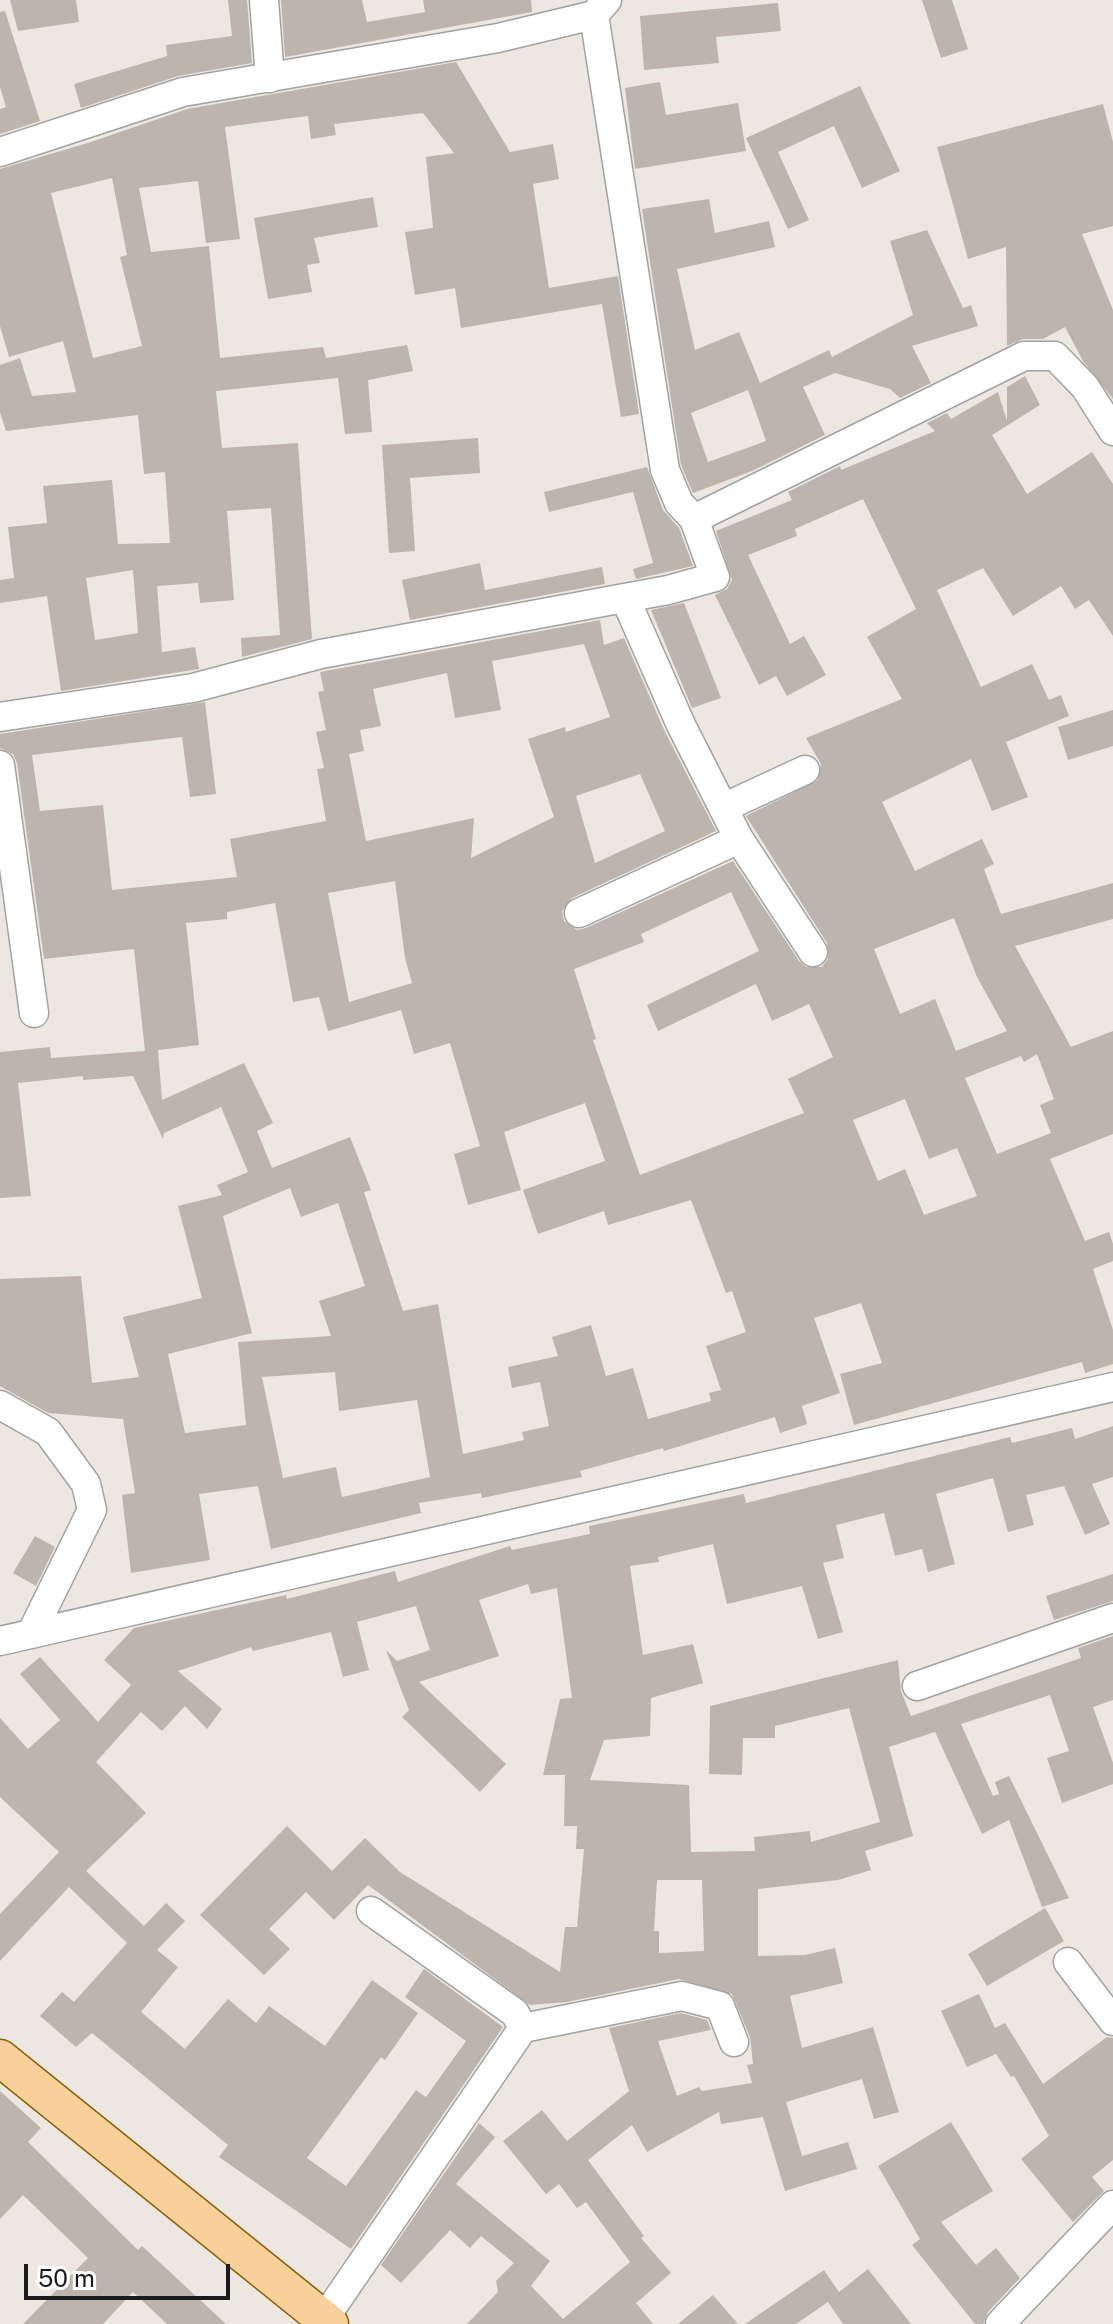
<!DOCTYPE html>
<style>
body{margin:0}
#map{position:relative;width:1113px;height:2324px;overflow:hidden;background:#ece8e1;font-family:"Public Sans",sans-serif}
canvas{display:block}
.scale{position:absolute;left:24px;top:2264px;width:206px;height:36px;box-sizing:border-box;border:4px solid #1b1b1b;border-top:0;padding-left:10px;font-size:24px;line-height:28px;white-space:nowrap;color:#1b1b1b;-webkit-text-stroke:6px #fff;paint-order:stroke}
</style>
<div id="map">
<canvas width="1113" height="2324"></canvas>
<div class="scale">50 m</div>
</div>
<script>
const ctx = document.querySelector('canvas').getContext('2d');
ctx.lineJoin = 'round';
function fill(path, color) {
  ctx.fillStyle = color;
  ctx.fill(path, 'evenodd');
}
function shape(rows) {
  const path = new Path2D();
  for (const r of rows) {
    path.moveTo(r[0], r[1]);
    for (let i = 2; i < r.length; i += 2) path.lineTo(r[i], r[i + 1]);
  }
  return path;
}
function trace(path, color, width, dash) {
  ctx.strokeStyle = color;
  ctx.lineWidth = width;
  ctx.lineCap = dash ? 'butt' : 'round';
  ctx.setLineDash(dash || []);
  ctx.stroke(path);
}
const building = shape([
 [10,0,76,0,79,22,18,31],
 [228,0,247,0,252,63,178,76,81,108,74,84,167,56,166,45,232,36],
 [281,0,362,0,367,22,425,12,423,0,531,0,532,12,285,57],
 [922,0,952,0,968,49,941,58],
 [778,3,781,31,716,37,719,63,644,70,640,16],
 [5,11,40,121,0,134,0,109,6,107,0,87,0,12],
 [456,62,510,152,553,144,559,179,533,184,549,288,618,276,639,414,621,417,602,304,461,328,455,288,415,295,405,232,433,228,426,157,454,153,423,113,334,124,336,135,311,139,308,116,225,127,240,239,206,243,198,181,139,188,151,252,209,246,220,358,323,347,326,358,407,345,413,371,368,380,372,432,345,434,338,378,216,391,222,448,298,443,312,639,242,657,241,638,280,635,271,508,227,511,234,600,200,603,198,583,157,586,162,652,195,647,199,669,61,691,47,596,0,603,0,580,14,578,8,527,47,523,43,486,112,480,118,544,170,543,165,472,144,474,138,415,6,431,0,412,0,365,20,358,32,396,76,392,63,341,9,357,0,326,0,169,91,142,187,109],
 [112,178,127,255,120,257,142,346,93,358,51,193],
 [133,570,138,633,95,640,86,578],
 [660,82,666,115,738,103,746,151,635,169,625,88],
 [860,86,900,171,862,188,834,126,778,152,809,220,788,229,746,138],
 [1103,104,1113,142,1113,226,1082,234,1113,310,1113,399,1083,361,1065,327,1043,339,1023,339,1007,346,1006,247,968,259,937,147],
 [373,197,378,227,314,238,320,263,307,265,312,292,268,299,254,218],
 [709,199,715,233,769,221,775,247,677,269,695,350,739,332,760,383,829,350,832,357,913,315,890,241,927,230,963,308,971,305,978,326,912,346,931,383,900,398,890,389,835,373,803,387,825,435,752,471,693,493,681,465,642,209],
 [748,390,766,441,708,462,691,413],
 [1025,376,1040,405,992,435,1027,494,1092,452,1113,484,1113,636,1089,600,1075,609,1061,586,1013,616,983,568,937,590,981,687,1032,664,1049,700,1061,695,1069,716,1006,742,1028,797,992,811,971,759,882,802,915,871,982,839,994,864,984,869,1001,914,1113,883,1113,919,1015,946,1071,1047,1113,1031,1113,1134,1050,1159,1085,1241,1109,1232,1113,1244,1113,1261,1093,1269,1113,1330,1113,1364,1085,1373,1082,1362,854,1425,840,1374,882,1363,861,1303,814,1318,840,1393,802,1406,807,1424,780,1433,775,1417,664,1451,663,1448,580,1471,582,1477,482,1498,481,1493,419,1503,421,1513,271,1549,258,1486,199,1494,210,1560,131,1573,122,1495,135,1493,123,1419,48,1413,0,1386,0,1279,81,1276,92,1383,139,1377,123,1317,202,1298,178,1206,222,1195,217,1185,248,1172,221,1107,164,1133,163,1139,133,1076,83,1080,83,1076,18,1083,31,1196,0,1198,0,1052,50,1047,51,1058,145,1051,134,949,44,959,17,763,13,754,0,748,0,734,205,702,216,794,190,797,182,737,32,755,40,811,103,805,112,890,237,877,230,839,326,821,317,769,324,768,316,732,326,730,318,692,324,691,320,672,600,620,604,645,624,638,665,732,716,831,572,898,562,911,564,921,577,930,586,928,733,861,799,961,806,967,822,967,828,959,827,943,746,816,818,780,821,764,806,738,902,699,867,637,916,609,863,499,795,529,797,536,748,555,790,644,804,636,826,675,787,696,776,676,759,685,715,595,727,589,732,580,716,531,792,500,788,492,840,466,841,470,935,431,927,423,947,413,951,419,998,392,1007,421,1007,387],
 [584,644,610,717,566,732,565,727,528,739,554,817,471,858,474,818,366,841,349,754,364,751,360,730,381,726,373,689,447,673,455,718,501,710,492,661],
 [640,774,665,831,595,863,576,796],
 [395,881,405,958,412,983,349,1002,328,893],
 [731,892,759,951,647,1005,658,1031,756,984,772,1021,809,1004,833,1057,788,1079,804,1113,640,1175,593,1040,596,1039,574,969,644,942,641,934],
 [275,903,293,1002,319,997,328,1031,401,1010,414,1054,450,1043,480,1146,454,1154,468,1205,521,1190,504,1132,585,1103,605,1161,523,1190,538,1234,604,1211,608,1225,691,1200,726,1293,732,1291,746,1332,706,1346,721,1390,709,1393,711,1401,648,1419,633,1368,606,1376,591,1325,552,1337,558,1356,508,1367,512,1388,540,1382,549,1426,522,1432,524,1440,463,1454,438,1304,403,1311,364,1192,371,1190,350,1137,272,1168,257,1131,273,1123,244,1063,162,1100,158,1050,199,1045,186,923,227,919,227,912],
 [954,918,977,977,1007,1031,956,1051,935,999,900,1014,874,949],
 [1037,1054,1054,1099,1040,1105,1051,1133,997,1154,965,1078,1021,1056,1024,1062],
 [905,1099,929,1159,957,1148,977,1196,924,1215,905,1169,878,1181,853,1120],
 [290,1188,301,1217,338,1203,365,1286,319,1301,331,1336,238,1342,246,1425,185,1433,168,1354,252,1333,223,1216],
 [335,1372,339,1411,417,1400,430,1477,342,1497,336,1467,283,1478,262,1377],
 [478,438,480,473,410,478,415,551,389,553,382,445],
 [647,467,663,510,679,528,693,566,636,579,633,569,653,563,633,492,549,512,544,492],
 [480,563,485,590,602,567,605,584,410,620,402,580],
 [684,603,721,698,692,708,651,610],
 [1113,710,1113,746,1068,760,1058,727],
 [1113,1426,1113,1477,1092,1484,1110,1524,1085,1535,1064,1486,1026,1495,1034,1525,1008,1532,993,1478,936,1494,955,1564,928,1572,922,1549,895,1556,884,1513,836,1525,844,1558,823,1563,843,1632,818,1639,802,1586,727,1604,713,1544,658,1557,659,1562,630,1566,643,1655,693,1644,703,1683,651,1698,650,1736,604,1740,590,1780,689,1785,691,1852,755,1851,754,1837,810,1831,811,1842,880,1822,849,1708,775,1726,775,1738,743,1738,742,1775,709,1774,710,1706,898,1660,901,1691,911,1716,1081,1658,1078,1648,1113,1636,1113,1700,1093,1707,1113,1763,1113,1784,1062,1803,1047,1758,1069,1751,1050,1695,961,1724,993,1796,999,1794,995,1782,1009,1776,1069,1898,1042,1907,1009,1820,982,1834,935,1732,889,1747,913,1836,865,1851,871,1870,838,1880,758,1889,758,1956,805,1955,835,1948,843,1983,790,1996,802,2048,873,2027,899,2112,874,2119,862,2079,786,2102,802,2156,848,2142,857,2169,785,2191,763,2117,721,2124,719,2112,647,2152,632,2125,588,2160,644,2236,641,2238,671,2273,636,2303,653,2324,467,2324,498,2292,496,2281,514,2263,481,2236,470,2248,450,2230,401,2283,381,2265,479,2123,495,2137,456,2184,550,2261,531,2286,563,2319,630,2262,586,2202,577,2208,559,2184,546,2194,503,2141,542,2110,567,2141,629,2091,609,2028,681,2013,707,2020,711,2030,658,2041,677,2096,699,2087,702,2091,752,2083,747,2065,753,2064,750,2037,732,1994,679,1979,567,2002,530,2005,368,1885,334,1920,306,1892,269,1929,290,1949,264,1975,200,1915,287,1826,332,1871,365,1838,400,1872,560,1972,565,1927,577,1927,584,1849,576,1849,577,1826,564,1826,565,1775,543,1775,560,1699,572,1698,557,1588,531,1594,528,1584,479,1600,499,1656,419,1682,506,1764,480,1792,402,1717,409,1710,386,1650,397,1661,430,1650,416,1606,357,1622,369,1670,343,1677,331,1632,253,1651,251,1647,178,1671,222,1709,207,1729,185,1706,162,1731,141,1712,96,1762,146,1813,86,1871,144,1926,166,1903,185,1921,157,1950,178,1967,141,2012,185,2049,228,1999,256,2023,269,2006,325,2046,372,1980,418,2013,385,2060,381,2057,307,2158,346,2186,416,2090,426,2097,466,2041,405,1997,424,1969,503,2027,351,2249,219,2157,228,2145,92,2033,76,2047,40,2016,62,1992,74,2002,127,1943,69,1887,0,1961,0,1914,59,1852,0,1797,0,1718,28,1749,60,1720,20,1674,40,1657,98,1722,131,1685,104,1660,134,1628,286,1595,287,1599,395,1571,398,1582,510,1546,512,1550,590,1534,589,1526,744,1494,746,1503,1010,1437,1012,1443,1072,1428,1075,1439],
 [657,1880,702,1880,704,1951,659,1953,659,1931,654,1931],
 [35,1536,55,1547,36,1586,13,1573],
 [1113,1574,1113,1601,1054,1620,1046,1596],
 [1045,1908,1064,1941,987,1986,968,1954],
 [979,1994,995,2028,1005,2023,1043,2084,1107,2037,1113,2038,1113,2160,1092,2177,1104,2191,1073,2222,1021,2159,1049,2136,1014,2076,1011,2077,996,2054,967,2067,941,2011],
 [0,2091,41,2128,28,2142,138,2250,142,2246,226,2324,167,2324,133,2292,103,2324,23,2324,88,2258,23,2195,0,2219],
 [951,2122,993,2191,941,2222,976,2265,996,2248,1020,2278,988,2312,983,2324,975,2324,912,2245,920,2239,878,2166],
 [868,2269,911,2324,843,2324,828,2302,796,2324,745,2324,824,2270,839,2292],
 [713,2295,738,2324,678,2324]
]);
const minor = shape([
 [264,0,270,78],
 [594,15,665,470,679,503,694,519,1024,356,1055,356,1085,387,1113,431],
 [0,152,183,92,498,38,594,15,607,0],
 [625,598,681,725,739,839,813,952],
 [0,717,193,688,321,654,668,590,715,577,694,519],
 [0,765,34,1013],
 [723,808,805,770],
 [579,913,739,839],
 [0,1405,48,1432,86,1484,92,1510,31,1634],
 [0,1641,1113,1387],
 [917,1686,1113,1618],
 [1068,1962,1113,2021],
 [523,2028,682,1996,720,2006,734,2042],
 [324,2319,523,2028,515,2013,371,1911],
 [1000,2324,1113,2205]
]);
const major = shape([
 [0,2058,330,2324]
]);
fill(building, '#bcb4ad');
trace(minor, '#a2a2a2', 31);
trace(major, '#8b6106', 39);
trace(minor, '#fff', 28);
trace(major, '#f7d09a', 36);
</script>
